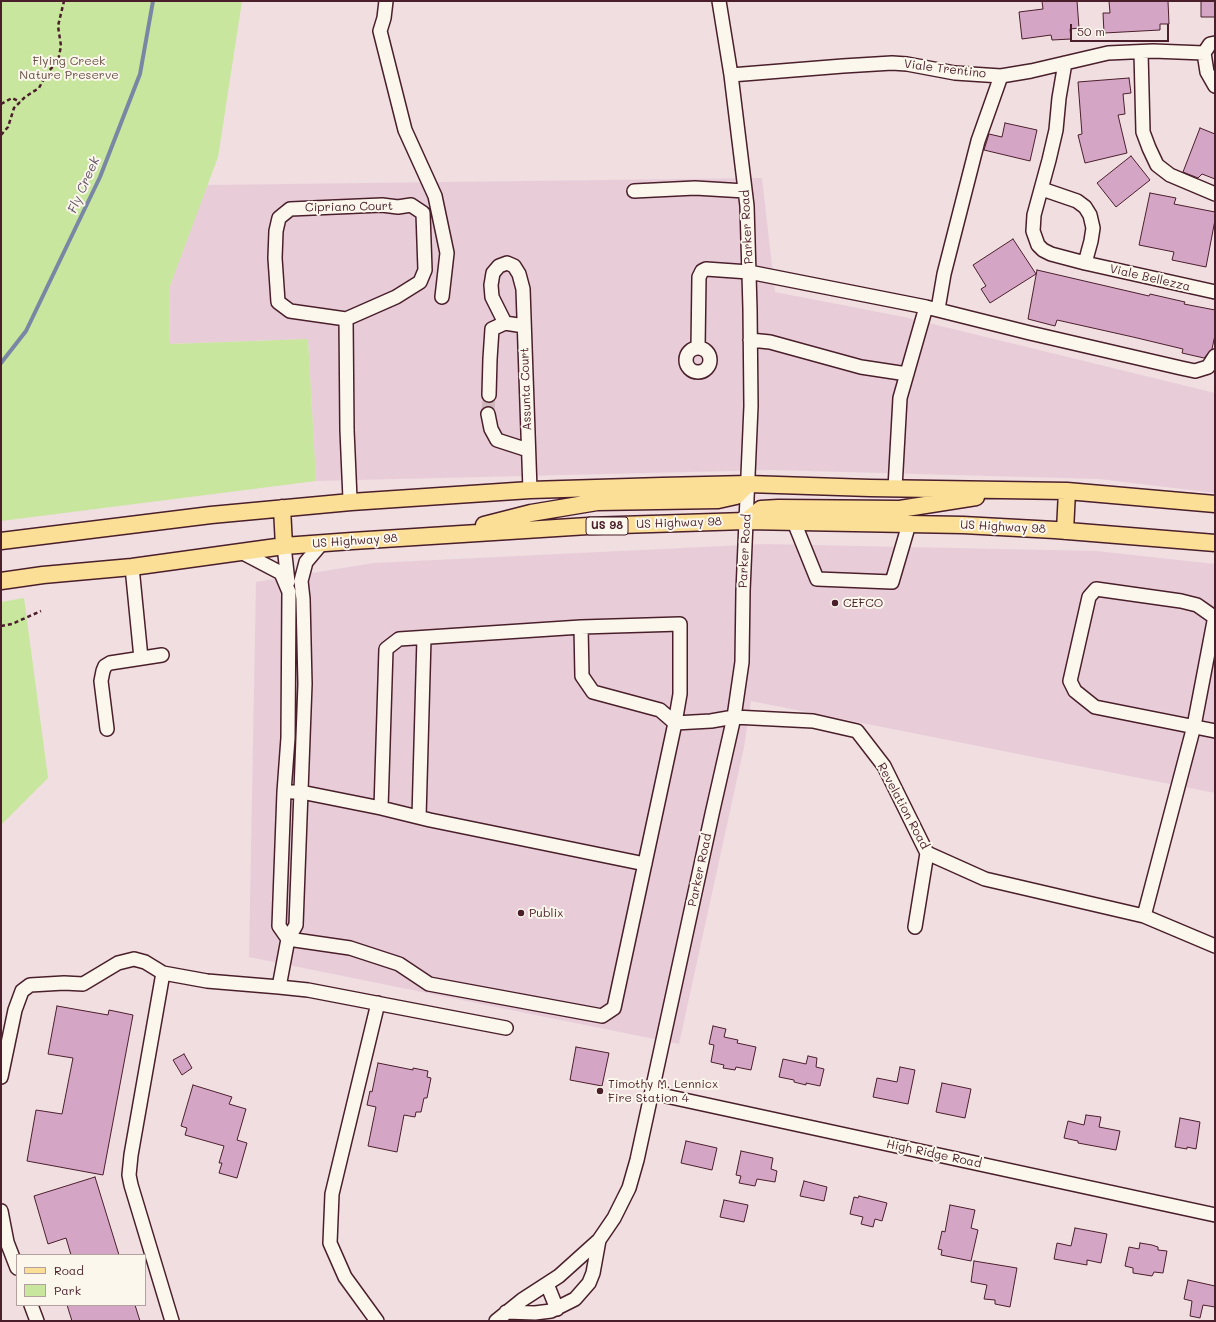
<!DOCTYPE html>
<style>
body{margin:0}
#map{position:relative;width:1216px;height:1322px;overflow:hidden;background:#f0dee1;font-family:Mali,sans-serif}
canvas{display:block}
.frame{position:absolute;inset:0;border:2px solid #4a1f2b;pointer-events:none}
.legend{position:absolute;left:16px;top:1254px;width:130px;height:52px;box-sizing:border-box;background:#fbf7ec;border:1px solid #b4a19f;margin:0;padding:5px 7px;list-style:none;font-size:12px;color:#4a1f2b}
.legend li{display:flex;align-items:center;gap:8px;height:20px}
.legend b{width:20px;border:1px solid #b4a19f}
.scale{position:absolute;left:1070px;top:24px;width:99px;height:18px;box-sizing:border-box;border:2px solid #4a1f2b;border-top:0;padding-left:5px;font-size:12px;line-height:14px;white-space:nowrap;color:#4a1f2b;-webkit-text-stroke:3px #fbf7ec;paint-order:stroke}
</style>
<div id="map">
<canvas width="1216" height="1322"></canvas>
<div class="frame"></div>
<ul class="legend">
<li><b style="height:5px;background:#fbdf96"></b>Road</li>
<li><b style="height:11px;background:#c8e69e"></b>Park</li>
</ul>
<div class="scale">50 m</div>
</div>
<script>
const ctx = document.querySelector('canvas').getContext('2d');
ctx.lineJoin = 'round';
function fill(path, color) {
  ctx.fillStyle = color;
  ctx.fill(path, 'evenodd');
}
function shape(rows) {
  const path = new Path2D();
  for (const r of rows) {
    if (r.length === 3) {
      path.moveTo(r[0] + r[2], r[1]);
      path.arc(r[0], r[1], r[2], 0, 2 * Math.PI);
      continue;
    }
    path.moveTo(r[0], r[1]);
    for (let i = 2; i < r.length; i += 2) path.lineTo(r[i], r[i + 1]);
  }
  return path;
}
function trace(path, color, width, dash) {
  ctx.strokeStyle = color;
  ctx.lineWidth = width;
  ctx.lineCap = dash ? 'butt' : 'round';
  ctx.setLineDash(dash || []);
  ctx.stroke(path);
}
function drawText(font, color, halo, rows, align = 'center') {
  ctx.font = font + ' Mali,sans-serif';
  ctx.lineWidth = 4;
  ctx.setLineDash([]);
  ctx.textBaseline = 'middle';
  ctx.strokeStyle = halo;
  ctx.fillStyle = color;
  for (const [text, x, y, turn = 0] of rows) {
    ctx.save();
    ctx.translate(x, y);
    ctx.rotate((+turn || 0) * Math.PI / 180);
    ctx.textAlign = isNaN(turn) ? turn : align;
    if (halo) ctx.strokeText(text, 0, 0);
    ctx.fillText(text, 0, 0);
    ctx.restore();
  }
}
const built = shape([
 [762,178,775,292,904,317,1215,393,1215,493,1099,479,772,470,316,481,308,339,169,344,170,286,207,185],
 [764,544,1096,551,1215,564,1215,793,751,701,744,747,679,1044,249,957,256,582,374,563]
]);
const green = shape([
 [1,1,242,1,218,157,170,286,169,344,308,339,316,481,1,521],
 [24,598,48,778,1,825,1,602]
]);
const stream = shape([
 [1,363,26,331,100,177,140,74,153,1]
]);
const building = shape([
 [1042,1,1077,1,1079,28,1070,29,1071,39,1052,40,1051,35,1022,39,1019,12,1043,9,1042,1],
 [1109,1,1168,1,1169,24,1160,24,1160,30,1104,33,1103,13,1110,13,1109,1],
 [1201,1,1215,1,1215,17,1201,17,1201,1],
 [1129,78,1131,93,1123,94,1125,114,1118,115,1127,153,1085,163,1078,135,1082,134,1078,82,1129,78],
 [1005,123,1037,130,1030,161,984,150,989,134,1002,137,1005,123],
 [1200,128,1215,134,1215,179,1202,174,1198,178,1183,172,1200,128],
 [1131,156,1150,180,1116,207,1097,183,1131,156],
 [1150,193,1176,198,1174,204,1215,212,1215,220,1206,267,1172,260,1174,252,1139,245,1150,193],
 [1013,239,1036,274,990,303,981,289,986,286,973,265,1013,239],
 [1037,270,1149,296,1150,294,1185,302,1184,304,1215,310,1215,335,1212,349,1204,358,1182,353,1183,349,1133,337,1057,320,1055,326,1028,319,1037,270],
 [57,1006,108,1015,109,1010,133,1015,103,1175,27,1161,36,1110,62,1114,73,1058,48,1054,57,1006],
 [713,1026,726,1029,724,1037,738,1040,737,1043,756,1047,751,1070,736,1067,735,1070,723,1068,724,1065,711,1062,714,1045,709,1044,713,1026],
 [576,1047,609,1053,602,1086,570,1080,576,1047],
 [184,1054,192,1068,182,1075,173,1060,184,1054],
 [808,1056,817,1058,816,1067,824,1069,820,1086,806,1083,806,1085,794,1082,794,1080,779,1077,783,1059,806,1064,808,1056],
 [378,1063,413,1070,413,1068,428,1071,427,1077,431,1078,427,1098,424,1098,421,1112,416,1112,415,1117,404,1115,397,1152,368,1146,376,1107,367,1105,370,1091,372,1092,378,1063],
 [900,1067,915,1070,908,1104,873,1097,877,1078,897,1082,900,1067],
 [942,1083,971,1089,965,1118,936,1112,942,1083],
 [193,1085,232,1097,229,1104,246,1109,237,1140,247,1143,237,1178,219,1173,222,1163,219,1163,224,1146,185,1135,187,1128,181,1126,193,1085],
 [1086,1115,1101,1117,1099,1127,1120,1131,1116,1150,1078,1143,1078,1141,1064,1138,1068,1121,1084,1125,1086,1115],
 [1180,1118,1200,1122,1196,1149,1187,1147,1187,1149,1175,1147,1180,1118],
 [686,1141,717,1148,712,1170,681,1163,686,1141],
 [741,1151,773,1158,771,1169,777,1171,775,1182,757,1179,755,1186,739,1183,741,1176,736,1175,741,1151],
 [95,1177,119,1255,71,1255,66,1238,48,1244,34,1196,95,1177],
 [804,1181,827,1187,824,1201,800,1196,804,1181],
 [859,1196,887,1203,882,1221,875,1219,873,1227,861,1224,863,1217,850,1214,854,1197,858,1198,859,1196],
 [724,1200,748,1205,744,1222,720,1217,724,1200],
 [950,1205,975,1210,971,1228,978,1230,971,1261,941,1255,942,1250,938,1249,942,1231,945,1232,950,1205],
 [1075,1228,1107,1234,1101,1263,1087,1260,1087,1265,1054,1259,1057,1243,1071,1246,1075,1228],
 [1140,1243,1152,1245,1158,1247,1158,1250,1167,1251,1163,1273,1154,1272,1152,1276,1133,1273,1133,1268,1125,1266,1129,1247,1139,1249,1140,1243],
 [974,1261,1017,1268,1010,1307,995,1304,995,1300,984,1299,987,1285,971,1282,974,1261],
 [1188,1280,1215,1286,1215,1307,1203,1305,1200,1318,1190,1316,1192,1301,1184,1299,1188,1280],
 [67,1305,135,1305,140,1321,72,1321,67,1305]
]);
const minorTunnel = shape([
 [488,414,489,395]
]);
const path = shape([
 [1,104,12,98,20,102],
 [1,135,8,127,14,108,25,97,39,88,47,73,58,61,61,46,58,26,64,1],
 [1,626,12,624,41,611]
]);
const minor = shape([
 [386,1,384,18,380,31,405,130,435,196,447,253,442,297],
 [1215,43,1210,44,1204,53,1207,72,1215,86],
 [1141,52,1143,132,1149,148,1157,165,1170,175,1215,194],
 [1065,63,1059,98,1056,130,1049,160,1034,215,1033,231,1038,245,1043,250,1051,254,1085,263,1215,292],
 [731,75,843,66,892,63,907,64,955,73,1001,76,1031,71,1108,53,1153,51,1204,53],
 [1042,189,1077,201,1085,207,1090,215,1093,228,1091,241,1085,263],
 [634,191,695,188,745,191],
 [382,205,398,207,411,205,423,213,425,270,420,282,396,297,346,319,290,311,278,302,275,258,276,231,279,218,290,209,382,205],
 [938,309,944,274,978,141,1001,76],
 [346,319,347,430,350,499,351,502],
 [505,323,492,297,491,285,493,273,499,266,507,263,514,266,519,274,523,289,530,490],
 [750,340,770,342,861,367,907,374],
 [698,348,699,277,702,271,706,269,749,272,926,307,1030,333,1181,368,1195,371,1208,367,1215,356],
 [698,360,12],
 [489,395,490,359,492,329,505,323,524,326],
 [488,414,491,429,497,440,528,450],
 [895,488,900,398,926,307],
 [794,522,817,579,892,582,909,524],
 [284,546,288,582],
 [241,552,281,573,289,592,288,738,284,792,279,926,288,939,350,948,399,964,429,984,602,1016,614,1008,675,723,711,721,734,717,813,721,857,731,884,766,927,853,985,879,1144,916,1215,946],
 [132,567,141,658],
 [1214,617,1197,605,1181,601,1096,589,1089,597,1070,681,1075,691,1095,707,1215,731],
 [581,627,680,624,680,694,675,723],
 [107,729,101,681,103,671,105,666,110,663,162,655],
 [292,792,301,792,381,808],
 [419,817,424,638],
 [645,864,430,820,381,808,386,649,399,639,581,627,582,676,593,692,660,710,675,723],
 [1144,916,1194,726,1215,616],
 [915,927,927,853],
 [279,987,308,990,506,1028],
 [1,1077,15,1010,22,991,30,985,64,983,83,984,118,963,134,959,145,962,163,973],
 [652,1093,1215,1215],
 [1,1211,7,1242,17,1268],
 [547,1284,557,1309],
 [31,1305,37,1321],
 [506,1312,535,1313,551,1311,575,1299,589,1283,593,1273,599,1240],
 [172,1321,131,1185,129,1175,131,1155,163,973,207,981,279,987,288,939,296,925,305,684,303,599,301,581,306,562,322,543],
 [377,1321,345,1277,330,1243,332,1194,378,1003],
 [496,1321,522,1300,559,1276,599,1240,614,1218,629,1188,637,1160,712,814,734,717,742,662,743,591,751,406,750,309,747,206,731,75,719,1]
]);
const major = shape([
 [282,508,284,546],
 [746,521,761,509,778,508,900,509,976,497],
 [484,525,531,513,597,502,718,500,736,496,748,484],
 [1065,531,1067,491],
 [1,541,211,515,351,502,530,490,662,486,748,484,870,488,1067,491,1215,504],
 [1,581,43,575,132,567,284,546,352,541,588,526,746,521,963,525,1055,530,1215,543]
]);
const markers = [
 [835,603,4,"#4a1f2b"],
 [521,913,4,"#4a1f2b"],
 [600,1091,4,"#4a1f2b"]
];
const shields = [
 [607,526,42]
];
const shieldNames = [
 ["US 98",607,526]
];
const parkNames = [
 ["Flying Creek",69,61],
 ["Nature Preserve",69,75]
];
const streetNames = [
 ["Viale Trentino",945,69,7],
 ["Cipriano Court",349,207,-1],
 ["Parker Road",747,227,-93],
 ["Viale Bellezza",1150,278,13],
 ["Assunta Court",526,389,-92],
 ["US Highway 98",679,523,-2],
 ["US Highway 98",1003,527,3],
 ["US Highway 98",355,541,-4],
 ["Parker Road",745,551,-87],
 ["Revelation Road",903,806,62],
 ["Parker Road",700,870,-78],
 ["High Ridge Road",934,1154,12]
];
const poiNames = [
 ["CEFCO",843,603],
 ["Publix",529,913],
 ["Timothy M. Lennicx",608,1084],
 ["Fire Station 4",608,1098]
];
const waterNames = [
 ["Fly Creek",84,185,-66]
];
fill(built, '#e8cdd9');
fill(green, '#c8e69e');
trace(stream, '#7986a4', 4);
fill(building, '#d5a5c6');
trace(building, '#4a1f2b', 1);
trace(minorTunnel, '#cfb8bd', 13, [13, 6]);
trace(minor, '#4a1f2b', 16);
trace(major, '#4a1f2b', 19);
trace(path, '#4a1f2b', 2.5, [4, 3]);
trace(minor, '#fbf7ec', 13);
trace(major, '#fbdf96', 16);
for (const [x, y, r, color] of markers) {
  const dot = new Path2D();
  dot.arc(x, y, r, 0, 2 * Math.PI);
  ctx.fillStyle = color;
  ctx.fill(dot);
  trace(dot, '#fbf7ec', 1.5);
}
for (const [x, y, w] of shields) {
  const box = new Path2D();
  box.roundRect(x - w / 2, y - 9, w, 18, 3);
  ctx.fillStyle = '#fbf7ec';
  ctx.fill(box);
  trace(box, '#4a1f2b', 1);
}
drawText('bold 11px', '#4a1f2b', null, shieldNames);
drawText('12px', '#6a5148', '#fbf7ec', parkNames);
drawText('12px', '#4a1f2b', '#fbf7ec', streetNames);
drawText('12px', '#4a1f2b', '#fbf7ec', poiNames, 'left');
drawText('italic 13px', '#615268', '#fbf7ec', waterNames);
</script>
